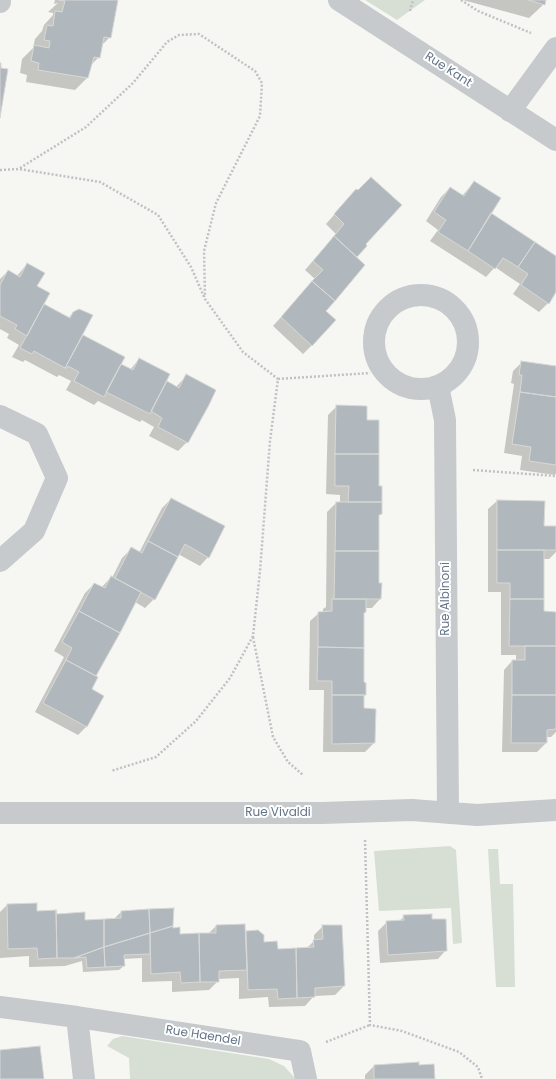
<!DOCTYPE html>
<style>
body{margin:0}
canvas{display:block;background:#f6f7f3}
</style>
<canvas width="556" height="1079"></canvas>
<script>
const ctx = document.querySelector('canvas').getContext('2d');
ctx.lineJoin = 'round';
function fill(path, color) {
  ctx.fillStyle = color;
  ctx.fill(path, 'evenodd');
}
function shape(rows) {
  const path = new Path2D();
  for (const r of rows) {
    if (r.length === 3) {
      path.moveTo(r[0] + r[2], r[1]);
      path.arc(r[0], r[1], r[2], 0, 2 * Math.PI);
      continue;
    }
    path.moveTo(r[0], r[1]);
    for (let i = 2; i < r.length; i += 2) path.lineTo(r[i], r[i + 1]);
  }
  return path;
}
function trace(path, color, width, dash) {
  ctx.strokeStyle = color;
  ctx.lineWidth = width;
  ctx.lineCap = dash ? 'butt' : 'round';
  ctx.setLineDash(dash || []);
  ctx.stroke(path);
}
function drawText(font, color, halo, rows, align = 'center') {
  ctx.font = font + ' Poppins,sans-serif';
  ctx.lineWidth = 4;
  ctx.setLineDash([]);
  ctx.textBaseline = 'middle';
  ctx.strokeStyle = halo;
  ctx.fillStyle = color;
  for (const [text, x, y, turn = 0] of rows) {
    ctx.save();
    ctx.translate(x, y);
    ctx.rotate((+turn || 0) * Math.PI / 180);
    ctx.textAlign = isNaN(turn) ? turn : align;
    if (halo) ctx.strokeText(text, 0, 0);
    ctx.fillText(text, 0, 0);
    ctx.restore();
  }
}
const green = shape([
 [365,0,425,0,397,20],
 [450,846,456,850,462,943,453,944,451,908,379,911,374,851],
 [488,849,498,849,500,884,513,884,515,987,496,987],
 [122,1036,269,1059,284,1066,296,1079,130,1079,129,1058,107,1046,113,1039]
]);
const shadow = shape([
 [55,0,117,0,110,37,101,46,99,57,90,66,87,78,75,90,26,82,27,75,20,73,22,59,33,48,35,39,42,31,44,25,53,15,53,13,48,12,58,3,54,4],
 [463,0,545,0,544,4,529,18],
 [474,182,490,214,556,257,556,290,548,303,539,312,513,294,520,284,508,276,495,267,486,277,430,241,438,230,426,221,441,197,450,188,462,196],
 [347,200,366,246,355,257,325,311,312,345,303,354,273,326,315,279,305,270,336,234,326,224],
 [27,264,43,305,68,318,73,313,81,335,124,357,120,364,130,370,139,359,166,382,176,387,187,375,187,442,178,451,149,436,154,427,142,420,140,422,98,401,94,405,66,390,71,381,59,375,57,377,25,360,23,362,12,357,19,345,7,338,9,334,0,329,0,279,8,271,17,276],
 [522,362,556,367,556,473,555,475,520,470,522,456,504,453,514,384,511,383,513,371],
 [337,406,366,421,378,487,381,514,378,516,378,583,380,599,372,608,365,608,363,613,363,683,365,695,363,697,363,709,374,743,365,752,323,752,324,690,309,690,310,621,319,613,323,612,323,609,326,607,327,512,336,503,340,503,340,495,326,494,328,415],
 [171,499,208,557,200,566,178,554,154,599,145,608,135,602,95,677,91,690,87,726,78,735,35,712,64,657,54,651,85,593,94,584,102,587,111,577,112,578,122,558,131,549,139,553,162,508],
 [497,501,543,502,543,527,556,527,556,552,549,559,543,559,543,612,556,613,556,732,551,737,546,737,546,743,537,752,502,752,504,670,512,661,516,661,516,655,501,655,501,592,488,592,488,509],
 [7,905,36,912,56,915,84,921,113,920,121,912,172,929,179,935,208,934,216,926,245,932,258,931,263,943,277,950,306,949,314,941,314,935,323,926,344,986,335,995,314,996,305,1006,269,1007,268,997,239,999,239,978,218,979,218,981,209,990,172,992,172,981,142,982,142,958,123,959,124,966,119,970,83,972,82,961,65,966,29,967,29,956,0,958,0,912],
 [404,916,431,920,446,950,438,959,380,963,378,931,387,922,399,922],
 [418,1063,418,1066,434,1079,365,1079,365,1075,374,1066]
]);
const building = shape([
 [59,0,118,0,111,38,104,37,100,58,94,57,88,78,38,70,39,63,31,61,34,45,49,48,50,41,44,40,47,25,53,26,55,11,62,12,65,1,59,0],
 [528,0,546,0,545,5,528,0],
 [0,63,1,63,1,68,8,69,0,118,0,63],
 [371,177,402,205,366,244,367,246,357,257,334,236,344,224,334,214,356,189,358,190,371,177],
 [474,181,501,198,468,251,438,232,446,220,434,212,450,187,464,196,474,181],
 [491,213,535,242,518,267,503,258,495,269,468,251,491,213],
 [334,236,365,265,335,301,312,281,323,270,313,261,334,236],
 [535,242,556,256,556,292,549,304,521,285,528,274,518,267,535,242],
 [27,263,45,273,37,286,50,293,27,336,15,329,17,325,0,316,0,285,8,270,20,277,27,263],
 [312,281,335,301,326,311,336,320,312,346,281,317,312,281],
 [44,304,70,318,73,312,79,309,93,315,65,368,34,351,32,354,20,348,44,304],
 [83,335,125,357,104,397,74,381,79,372,68,366,67,368,65,368,83,335],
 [139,358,170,374,150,414,106,392,121,364,133,370,139,358],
 [521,361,556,366,556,397,520,392,522,375,519,375,521,361],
 [186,374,216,390,209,405,188,443,158,427,162,418,151,411,167,381,179,388,186,374],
 [520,392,556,397,556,465,529,461,531,447,512,444,520,392],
 [336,405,367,406,367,420,379,420,379,454,335,454,336,405],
 [335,454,379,454,379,486,382,486,382,502,348,502,349,486,335,486,335,454],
 [171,498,225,526,209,558,185,544,178,557,148,541,171,498],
 [497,500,545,501,544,526,556,526,556,550,497,550,497,500],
 [336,502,382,502,382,514,379,515,379,551,335,551,336,502],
 [148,541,178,557,155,600,115,578,131,547,142,553,148,541],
 [497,550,544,550,544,599,510,599,510,583,497,583,497,550],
 [335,551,379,551,379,583,382,583,381,599,334,599,335,551],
 [111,576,141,592,120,633,79,611,94,583,105,588,111,576],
 [332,599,366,599,366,612,364,613,364,648,318,647,318,612,332,611,332,599],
 [510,599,544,599,544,611,556,612,556,646,509,646,510,599],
 [79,611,120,633,96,676,66,660,72,648,62,642,79,611],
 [525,646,556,646,556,695,512,695,512,660,525,660,525,646],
 [318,647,364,648,364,682,366,683,366,695,332,695,332,681,317,681,318,647],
 [66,660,98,677,92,689,104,696,87,727,43,703,66,660],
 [332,695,364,695,364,708,376,709,375,743,332,744,332,695],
 [512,695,556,695,556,729,547,730,547,743,511,743,512,695],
 [37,903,37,911,56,910,57,958,38,959,37,948,8,949,7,904,37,903],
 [174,908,173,926,150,933,149,909,174,908],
 [149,909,150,933,104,947,104,919,121,918,121,911,149,909],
 [56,910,57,914,85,912,85,920,104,919,104,947,74,958,57,958,56,910],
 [432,914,432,919,446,919,447,951,388,955,386,921,404,920,403,915,432,914],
 [245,924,247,970,219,971,219,982,200,982,199,933,216,933,216,925,245,924],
 [322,925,342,925,345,986,315,988,315,997,297,998,296,948,314,947,313,940,323,939,322,925],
 [173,926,173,928,180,927,180,934,199,933,200,982,181,983,180,972,151,974,150,933,173,926],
 [258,930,264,935,264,942,277,941,278,949,296,948,297,998,278,999,277,989,248,990,246,931,258,930],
 [150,933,150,954,124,955,125,966,105,967,104,947,150,933],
 [104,947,105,967,87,968,86,957,74,958,104,947],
 [40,1046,44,1079,0,1079,0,1050,40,1046],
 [419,1062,419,1065,434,1064,435,1079,374,1079,374,1065,419,1062]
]);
const path = shape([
 [461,0,478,11,531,33],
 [410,11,413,0],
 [20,168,86,127,133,83,167,42,179,35,199,34,255,71,262,83,260,116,216,203,204,251,205,297],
 [0,170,19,169,100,182,158,215,191,267,205,299,243,352,278,379,270,441,260,571,253,636,230,678,196,721,156,757,111,771],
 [278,379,370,373],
 [473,470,556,476],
 [253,637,273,737,288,762,303,775],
 [365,840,370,1025,402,1031,459,1052,478,1067,482,1079],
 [326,1042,370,1025]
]);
const minor = shape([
 [0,2,0,0],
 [510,111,556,48],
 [421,342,47],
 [438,386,445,420,448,813],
 [0,416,37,434,57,478,34,531,0,561],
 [0,813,322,813,412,810,477,815,556,810],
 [0,1007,77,1017,300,1051,306,1079],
 [77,1017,84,1079]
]);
const tertiary = shape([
 [339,0,556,140]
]);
const streetNames = [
 ["Rue Kant",448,70,33],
 ["Rue Albinoni",446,599,-90],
 ["Rue Vivaldi",278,813],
 ["Rue Haendel",203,1036,9]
];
fill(green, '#d7dfd4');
fill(shadow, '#0003');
fill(building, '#b0b7bd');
trace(building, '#d8d8d5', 1);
trace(path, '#bfc1c4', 2.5, [2, 2]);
trace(minor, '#c6cacd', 22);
trace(tertiary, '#c6cacd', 22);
drawText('12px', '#637487', '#fff', streetNames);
</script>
